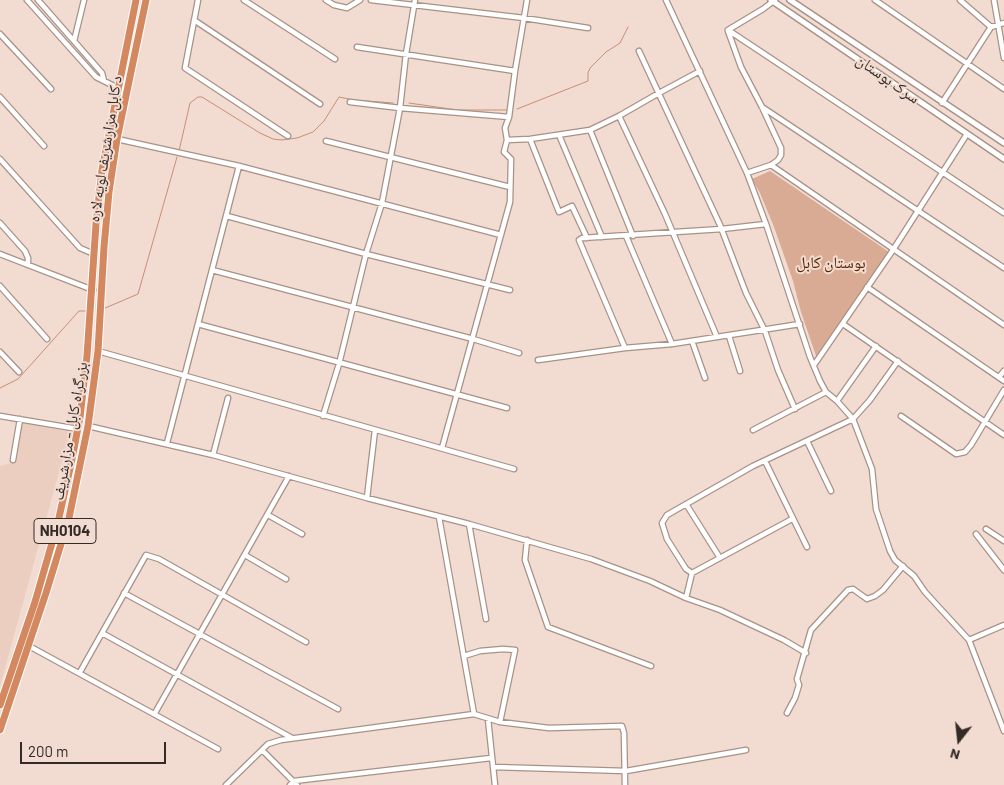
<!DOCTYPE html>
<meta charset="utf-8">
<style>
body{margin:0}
#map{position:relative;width:1004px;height:785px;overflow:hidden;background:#f2dbd0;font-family:Barlow,sans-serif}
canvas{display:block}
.north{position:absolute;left:934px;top:715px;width:50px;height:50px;-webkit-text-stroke:4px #f2dbd0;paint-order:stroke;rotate:196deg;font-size:14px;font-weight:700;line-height:20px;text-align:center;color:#332b27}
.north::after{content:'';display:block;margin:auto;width:18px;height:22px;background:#332b27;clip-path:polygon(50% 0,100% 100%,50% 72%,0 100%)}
.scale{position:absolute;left:20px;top:742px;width:146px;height:22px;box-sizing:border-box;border:2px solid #332b27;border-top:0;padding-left:6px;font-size:15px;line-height:18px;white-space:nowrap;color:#332b27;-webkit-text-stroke:4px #f2dbd0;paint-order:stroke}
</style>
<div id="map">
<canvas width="1004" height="785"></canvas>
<div class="north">N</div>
<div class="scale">200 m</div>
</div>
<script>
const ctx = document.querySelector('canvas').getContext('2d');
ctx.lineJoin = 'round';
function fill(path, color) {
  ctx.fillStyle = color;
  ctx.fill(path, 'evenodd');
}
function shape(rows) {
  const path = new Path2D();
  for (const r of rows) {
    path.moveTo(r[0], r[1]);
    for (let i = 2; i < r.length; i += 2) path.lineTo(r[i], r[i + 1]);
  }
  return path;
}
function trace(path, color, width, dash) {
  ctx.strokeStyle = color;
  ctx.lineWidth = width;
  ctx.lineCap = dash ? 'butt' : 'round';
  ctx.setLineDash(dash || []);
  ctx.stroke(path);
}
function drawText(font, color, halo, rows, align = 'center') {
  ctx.font = font + ' Barlow,"Noto Naskh Arabic",sans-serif';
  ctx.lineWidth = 4;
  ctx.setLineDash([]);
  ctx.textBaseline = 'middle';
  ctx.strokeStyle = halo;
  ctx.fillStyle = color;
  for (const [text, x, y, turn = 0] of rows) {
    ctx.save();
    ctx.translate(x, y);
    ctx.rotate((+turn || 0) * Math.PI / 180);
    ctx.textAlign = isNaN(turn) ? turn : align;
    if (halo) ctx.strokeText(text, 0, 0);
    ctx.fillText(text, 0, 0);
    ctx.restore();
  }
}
const built = shape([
 [19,422,70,432,0,686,0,466,15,462]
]);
const green = shape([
 [770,171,889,252,817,359,801,312,793,281,774,227,760,193,752,179]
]);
const stream = shape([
 [409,103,457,110,506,110],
 [517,109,588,81,588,73,590,68,606,52,620,43,628,27],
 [179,151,190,103,198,97,202,97,260,133,273,139,281,140,297,138,313,132,324,121,339,97,354,100,393,103],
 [103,309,138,294,177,157],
 [0,388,18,379,79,311,87,311]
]);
const minor = shape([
 [27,0,96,77,118,88,127,91],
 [38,0,102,73,104,81],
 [198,0,185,68,288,136],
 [244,0,335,59],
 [326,0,334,5,347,8,360,0],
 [371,0,524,18,588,28],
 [666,0,747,173,766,224,810,357,820,381,826,392,837,401,853,419,872,469,876,509,890,551,895,560,914,576,925,592,969,640,1004,731],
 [875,0,1004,89],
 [960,0,991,27],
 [994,0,1004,58],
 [194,20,320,104],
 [728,30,1004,213],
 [728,30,763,9,775,0],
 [728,31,741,67,762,107,781,148,781,155,778,160,771,165,747,173],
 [0,34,51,89],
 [74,41,84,0],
 [357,47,515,71],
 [639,51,720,225,746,293,765,331,778,370,795,409],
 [0,97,44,146],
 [350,102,400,108,509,117],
 [942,103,991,27,1004,23],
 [762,107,1004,268],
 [619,116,665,214,717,337],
 [590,130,633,236],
 [559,135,602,237],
 [117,139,239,166,501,235],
 [530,139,559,212,572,206,587,238],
 [507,140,530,139,590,130,619,116,659,93,700,71],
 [326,141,510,187],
 [0,159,80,248,94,254],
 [771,165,1004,325],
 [227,216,366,254,510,290],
 [0,223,25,251,28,258,28,265],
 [626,236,672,344],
 [0,254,93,290],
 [212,270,473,339,519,353],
 [0,286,47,339],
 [867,287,1004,381],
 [198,324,507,408],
 [843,324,1004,435],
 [729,336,740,371],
 [692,341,705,378],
 [625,348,579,240,582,238,722,229,766,224],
 [98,351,514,469],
 [0,352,19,372],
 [538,360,625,348,672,344,800,324],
 [814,365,893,250,967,134],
 [999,377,1004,371],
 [837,401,876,346],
 [0,416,78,429],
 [323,416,339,364,366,254,382,203,400,108,406,54,415,0],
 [901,416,956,454,965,452,971,445,1004,390],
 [88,426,213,455,367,498,469,524,591,559,650,581,686,598,720,610,784,640,806,653],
 [753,430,826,392],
 [807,441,831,491],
 [167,443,239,166],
 [442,448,510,202,511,159,504,152,507,140,505,128,509,117,515,71,527,0],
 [213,455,228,398],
 [13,460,20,419],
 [765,461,807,547],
 [367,498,375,430],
 [686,504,720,558],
 [268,515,302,534],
 [439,517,474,714],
 [469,524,486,619],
 [986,529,1004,541],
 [976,534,1004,570],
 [527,540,525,560,548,627,651,666],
 [245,555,286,579],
 [692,573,792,519],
 [124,593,338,709],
 [686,598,692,573,686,569,667,539,662,523,667,515,753,466,853,419,870,400,898,361],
 [102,633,292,738],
 [969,640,1004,625],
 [29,646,218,749],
 [464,656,480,651,503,649,515,650,500,722],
 [80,672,146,555,159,559,306,642],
 [155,713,289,476],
 [787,713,795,698,799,685,797,679,811,630,848,590,853,589,867,599,875,596,883,590,903,566],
 [488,719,495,785],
 [262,750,297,785],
 [493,767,626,771,746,750],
 [226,785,268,744,281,740,474,714,500,722,549,728,622,726,624,733,625,785],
 [290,785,294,781,491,758]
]);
const tertiary = shape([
 [771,0,1004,159],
 [790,0,1004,143]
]);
const trunk = shape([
 [0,705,35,602,58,522,71,464,80,417,87,356,96,224,102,170,136,0],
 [0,730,46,593,69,518,88,426,98,351,104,247,109,192,117,139,146,0]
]);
const shields = [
 [65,531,62]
];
const shieldNames = [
 ["NH0104",65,531]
];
const streetNames = [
 ["سرک بوستان",888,79,35],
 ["د کابل مزارشریف لویه لاره",105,149,-81],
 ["بزرگراه کابل - مزارشریف",70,431,-80]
];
const parkNames = [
 ["بوستان کابل",831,263]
];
fill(built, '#ebcebf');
fill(green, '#daab94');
trace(stream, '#c88f73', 1);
trace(minor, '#a89288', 7);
trace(tertiary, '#a89288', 8);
trace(trunk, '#fff', 9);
trace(minor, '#fff', 4.5);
trace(tertiary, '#fff', 5);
trace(trunk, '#d38860', 7);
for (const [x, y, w] of shields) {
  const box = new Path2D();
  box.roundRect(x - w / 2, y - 12.5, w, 25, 4);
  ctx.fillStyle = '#f2dbd0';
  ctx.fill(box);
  trace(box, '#332b27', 1);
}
drawText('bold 15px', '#332b27', null, shieldNames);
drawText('16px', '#332b27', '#f2dbd0', streetNames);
drawText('16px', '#562201', '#f2dbd0', parkNames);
</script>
